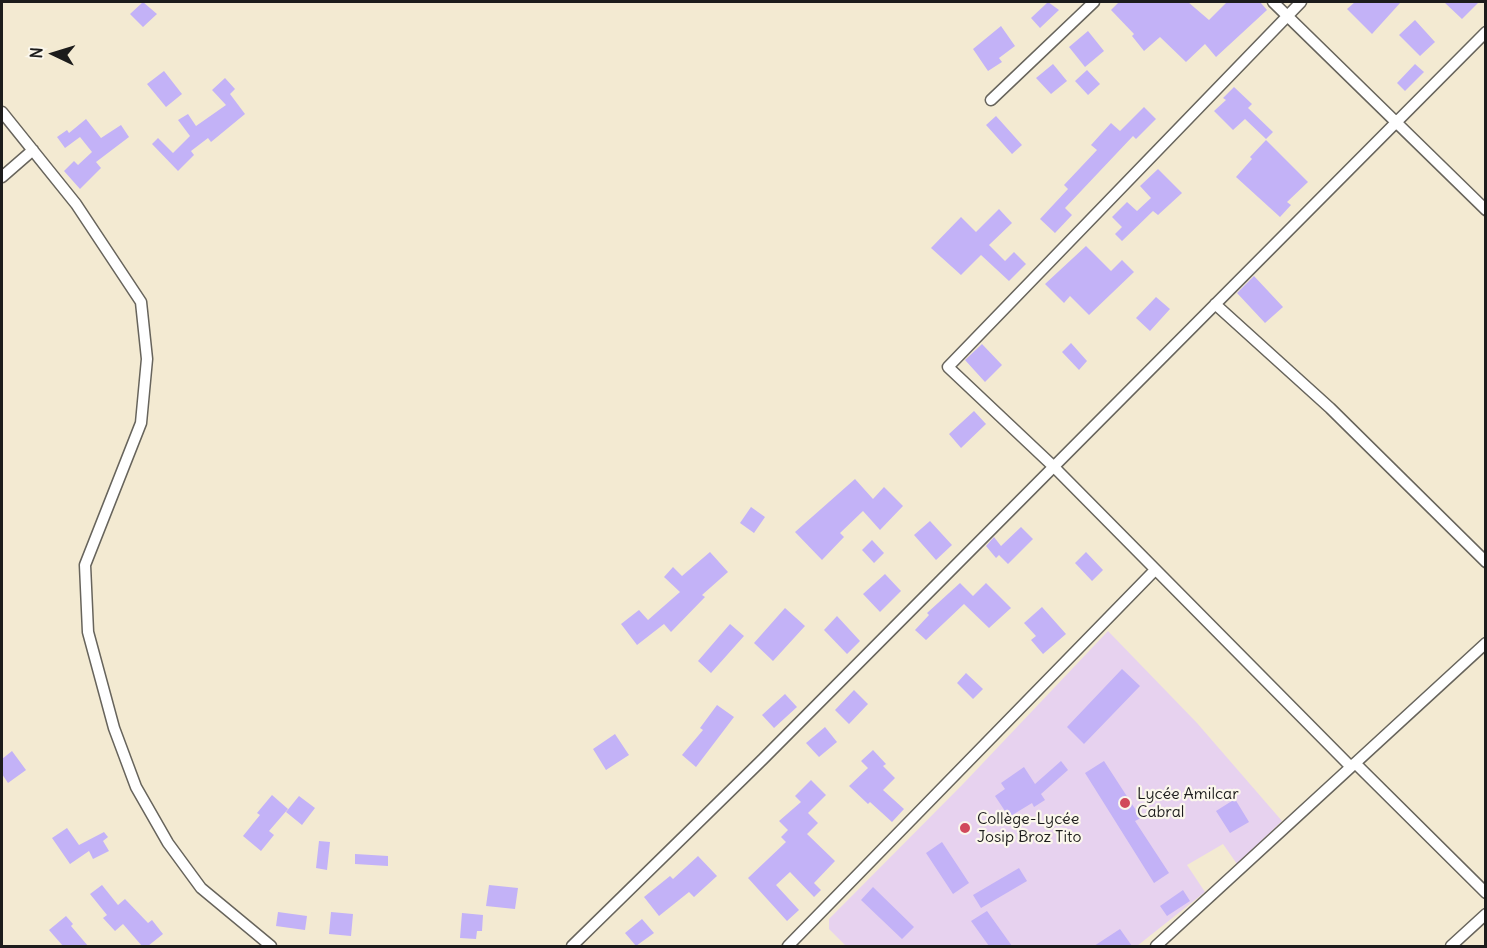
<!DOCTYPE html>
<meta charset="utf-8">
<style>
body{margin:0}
#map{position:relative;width:1487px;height:948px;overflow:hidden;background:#f3ead2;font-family:Delius,sans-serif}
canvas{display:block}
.frame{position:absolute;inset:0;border:3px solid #1c1c1c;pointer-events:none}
.north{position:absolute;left:24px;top:24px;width:60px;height:60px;-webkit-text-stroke:4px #fbf7ec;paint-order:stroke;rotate:274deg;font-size:16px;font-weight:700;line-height:24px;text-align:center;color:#1c1c1c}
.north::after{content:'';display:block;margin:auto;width:21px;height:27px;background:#1c1c1c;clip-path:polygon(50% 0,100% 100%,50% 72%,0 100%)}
</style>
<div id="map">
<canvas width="1487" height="948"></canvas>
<div class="frame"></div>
<div class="north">N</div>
</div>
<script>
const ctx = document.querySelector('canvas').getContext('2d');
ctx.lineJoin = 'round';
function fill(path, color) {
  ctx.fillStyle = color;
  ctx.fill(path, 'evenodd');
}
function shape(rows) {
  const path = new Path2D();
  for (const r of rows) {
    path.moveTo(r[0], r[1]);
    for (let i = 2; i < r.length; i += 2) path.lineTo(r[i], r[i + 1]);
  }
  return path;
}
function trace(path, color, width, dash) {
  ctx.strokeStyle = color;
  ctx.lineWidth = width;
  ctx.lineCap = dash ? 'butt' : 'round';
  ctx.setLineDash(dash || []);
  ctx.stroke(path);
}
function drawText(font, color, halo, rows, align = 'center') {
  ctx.font = font + ' Delius,sans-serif';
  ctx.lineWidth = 4.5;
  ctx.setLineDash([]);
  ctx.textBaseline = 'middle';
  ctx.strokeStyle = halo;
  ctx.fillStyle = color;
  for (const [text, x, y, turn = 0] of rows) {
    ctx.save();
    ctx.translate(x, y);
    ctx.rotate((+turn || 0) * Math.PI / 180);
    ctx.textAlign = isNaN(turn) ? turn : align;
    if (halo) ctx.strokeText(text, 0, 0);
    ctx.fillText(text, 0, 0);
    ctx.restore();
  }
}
const built = shape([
 [1108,631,1197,723,1282,821,1237,864,1223,844,1187,865,1205,892,1137,946,846,946,829,929,829,919,963,784]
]);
const building = shape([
 [143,2,157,14,143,27,130,14],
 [1048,2,1059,10,1040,28,1031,18],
 [1119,2,1188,2,1209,20,1227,2,1260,2,1267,10,1216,57,1205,44,1186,62,1160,37,1144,51,1132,36,1134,34,1111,10],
 [1355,2,1401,2,1372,34,1347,9],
 [1444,2,1479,2,1462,19],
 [1415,20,1435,42,1420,56,1399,35],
 [1001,26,1015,46,999,58,1002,62,988,71,973,49],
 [1088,31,1104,51,1085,67,1069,47],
 [1053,64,1067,81,1051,94,1036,78],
 [1415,64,1424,72,1405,91,1397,83],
 [1087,70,1100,84,1088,95,1075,81],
 [164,71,182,94,166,107,147,84],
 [225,78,235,89,230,94,245,114,211,142,208,138,191,151,194,155,178,171,152,144,158,138,173,153,190,136,178,120,188,114,196,126,226,105,212,90],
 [1234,87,1252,104,1248,108,1273,132,1266,139,1245,119,1233,130,1214,111,1226,100,1223,98],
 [1144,107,1156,119,1136,139,1133,136,1065,208,1072,215,1055,233,1040,219,1068,189,1064,185,1097,150,1091,145,1111,123,1120,131],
 [996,116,1022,145,1012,154,986,125],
 [86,119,101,138,121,125,129,137,96,162,101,168,80,189,64,171,74,161,78,165,92,152,80,137,65,148,57,137,67,130,69,133],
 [1266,140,1308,182,1287,202,1291,205,1280,217,1236,177,1252,159,1250,157],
 [1158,169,1182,193,1158,215,1153,211,1122,241,1115,234,1122,227,1112,217,1127,202,1137,211,1151,198,1140,186],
 [999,209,1012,223,989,245,1005,261,1014,252,1026,264,1009,281,981,255,961,275,931,248,961,217,976,232],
 [1086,246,1111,271,1122,260,1134,272,1089,315,1070,296,1064,303,1045,284],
 [1254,276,1283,307,1265,323,1237,293],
 [1156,297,1170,309,1150,331,1136,318],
 [1071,343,1087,361,1079,370,1062,352],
 [982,344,1002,365,985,382,965,360],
 [974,411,986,424,961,448,949,434],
 [855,479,873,499,884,487,903,506,880,530,863,511,840,533,844,537,822,560,795,532],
 [751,507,765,517,754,533,740,523],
 [930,521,952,545,936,560,914,535],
 [1021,527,1033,539,1008,564,999,555,996,558,986,546,994,537,1001,546],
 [872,540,884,553,874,563,862,550],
 [710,552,728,572,702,595,705,597,671,632,664,624,637,645,621,624,639,610,648,620,680,592,664,577,673,567,682,576],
 [1086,552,1103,570,1092,581,1075,563],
 [885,574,901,591,880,612,863,594],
 [960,583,973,596,986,583,1011,608,989,628,964,604,926,640,915,630,929,615,927,613],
 [1042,607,1066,634,1043,654,1031,640,1036,636,1024,623],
 [785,608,805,626,773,661,754,643],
 [837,616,860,641,847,654,824,630],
 [730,624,744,636,711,673,698,661],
 [1122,669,1140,686,1084,744,1067,727],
 [966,673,983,689,973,699,957,683],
 [854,690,868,704,849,724,835,710],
 [785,694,797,707,774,728,762,715],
 [717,705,734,717,696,767,682,755,703,730,700,728],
 [825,727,837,742,819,757,806,743],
 [615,734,629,755,606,770,593,749],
 [873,750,886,764,883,766,895,778,883,790,904,809,892,822,870,802,868,804,849,786,868,768,861,761],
 [12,751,26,770,8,783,2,774,2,759],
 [1061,761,1068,770,1041,794,1045,800,1034,807,1032,803,1009,817,995,796,1005,789,1001,783,1024,767,1035,784],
 [1104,761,1141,818,1135,821,1169,873,1154,883,1085,773],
 [811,780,826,795,808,813,818,823,807,834,835,861,814,883,821,890,814,897,790,872,776,885,799,910,787,921,748,878,786,842,781,837,788,830,779,821,801,802,795,796],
 [272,795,288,809,269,831,274,835,261,851,243,836,260,815,257,813],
 [299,796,315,808,302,825,286,812],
 [1235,799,1249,822,1230,833,1216,811],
 [67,828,79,845,104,832,108,837,103,841,109,851,93,859,89,851,70,864,52,838],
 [319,841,330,842,327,870,316,868],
 [942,842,969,883,953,894,926,853],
 [355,854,388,856,388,866,355,864],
 [698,856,717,876,694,897,689,892,659,916,644,897,670,876,673,879],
 [1019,868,1027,881,981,908,973,895],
 [102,885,118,905,125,899,148,923,152,920,163,934,148,946,142,946,123,924,115,931,103,918,107,915,90,894],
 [489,885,518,888,515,909,486,906],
 [873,887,914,927,902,939,861,900],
 [1183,890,1190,901,1167,916,1160,906],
 [987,911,1012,946,989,946,971,921],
 [278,912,307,916,305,930,276,926],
 [331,912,353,914,351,936,329,934],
 [462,913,483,915,482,931,477,931,476,939,460,938],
 [66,916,73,924,71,926,88,946,63,946,49,930],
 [642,919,654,933,636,946,625,933],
 [1120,929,1132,946,1094,946]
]);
const minor = shape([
 [1273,2,1486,210],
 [1301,2,948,367,1054,467,1351,767],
 [991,100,1094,2],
 [2,112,76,204,141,302,147,359,141,423,85,565,88,632,114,728,136,787,168,843,201,888,271,946],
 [2,177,33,150],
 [1215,304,1330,408,1486,562],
 [1355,763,1486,893],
 [572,946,763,759,1486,32],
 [788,946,1154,571],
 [1156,946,1486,643],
 [1451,946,1486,914]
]);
const markers = [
 [1125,803,6,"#d1495b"],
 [965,828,6,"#d1495b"]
];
const poiNames = [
 ["Lycée Amilcar",1137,794],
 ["Cabral",1137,812],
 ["Collège-Lycée",977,819],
 ["Josip Broz Tito",977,837]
];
fill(built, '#e7d2ef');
fill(building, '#c3b2f7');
trace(minor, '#67645c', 13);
trace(minor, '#fff', 10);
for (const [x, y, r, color] of markers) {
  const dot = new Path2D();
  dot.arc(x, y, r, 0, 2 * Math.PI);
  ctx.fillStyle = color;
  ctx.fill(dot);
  trace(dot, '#fbf7ec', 2);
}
drawText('16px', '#1c1c1c', '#fbf7ec', poiNames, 'left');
</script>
